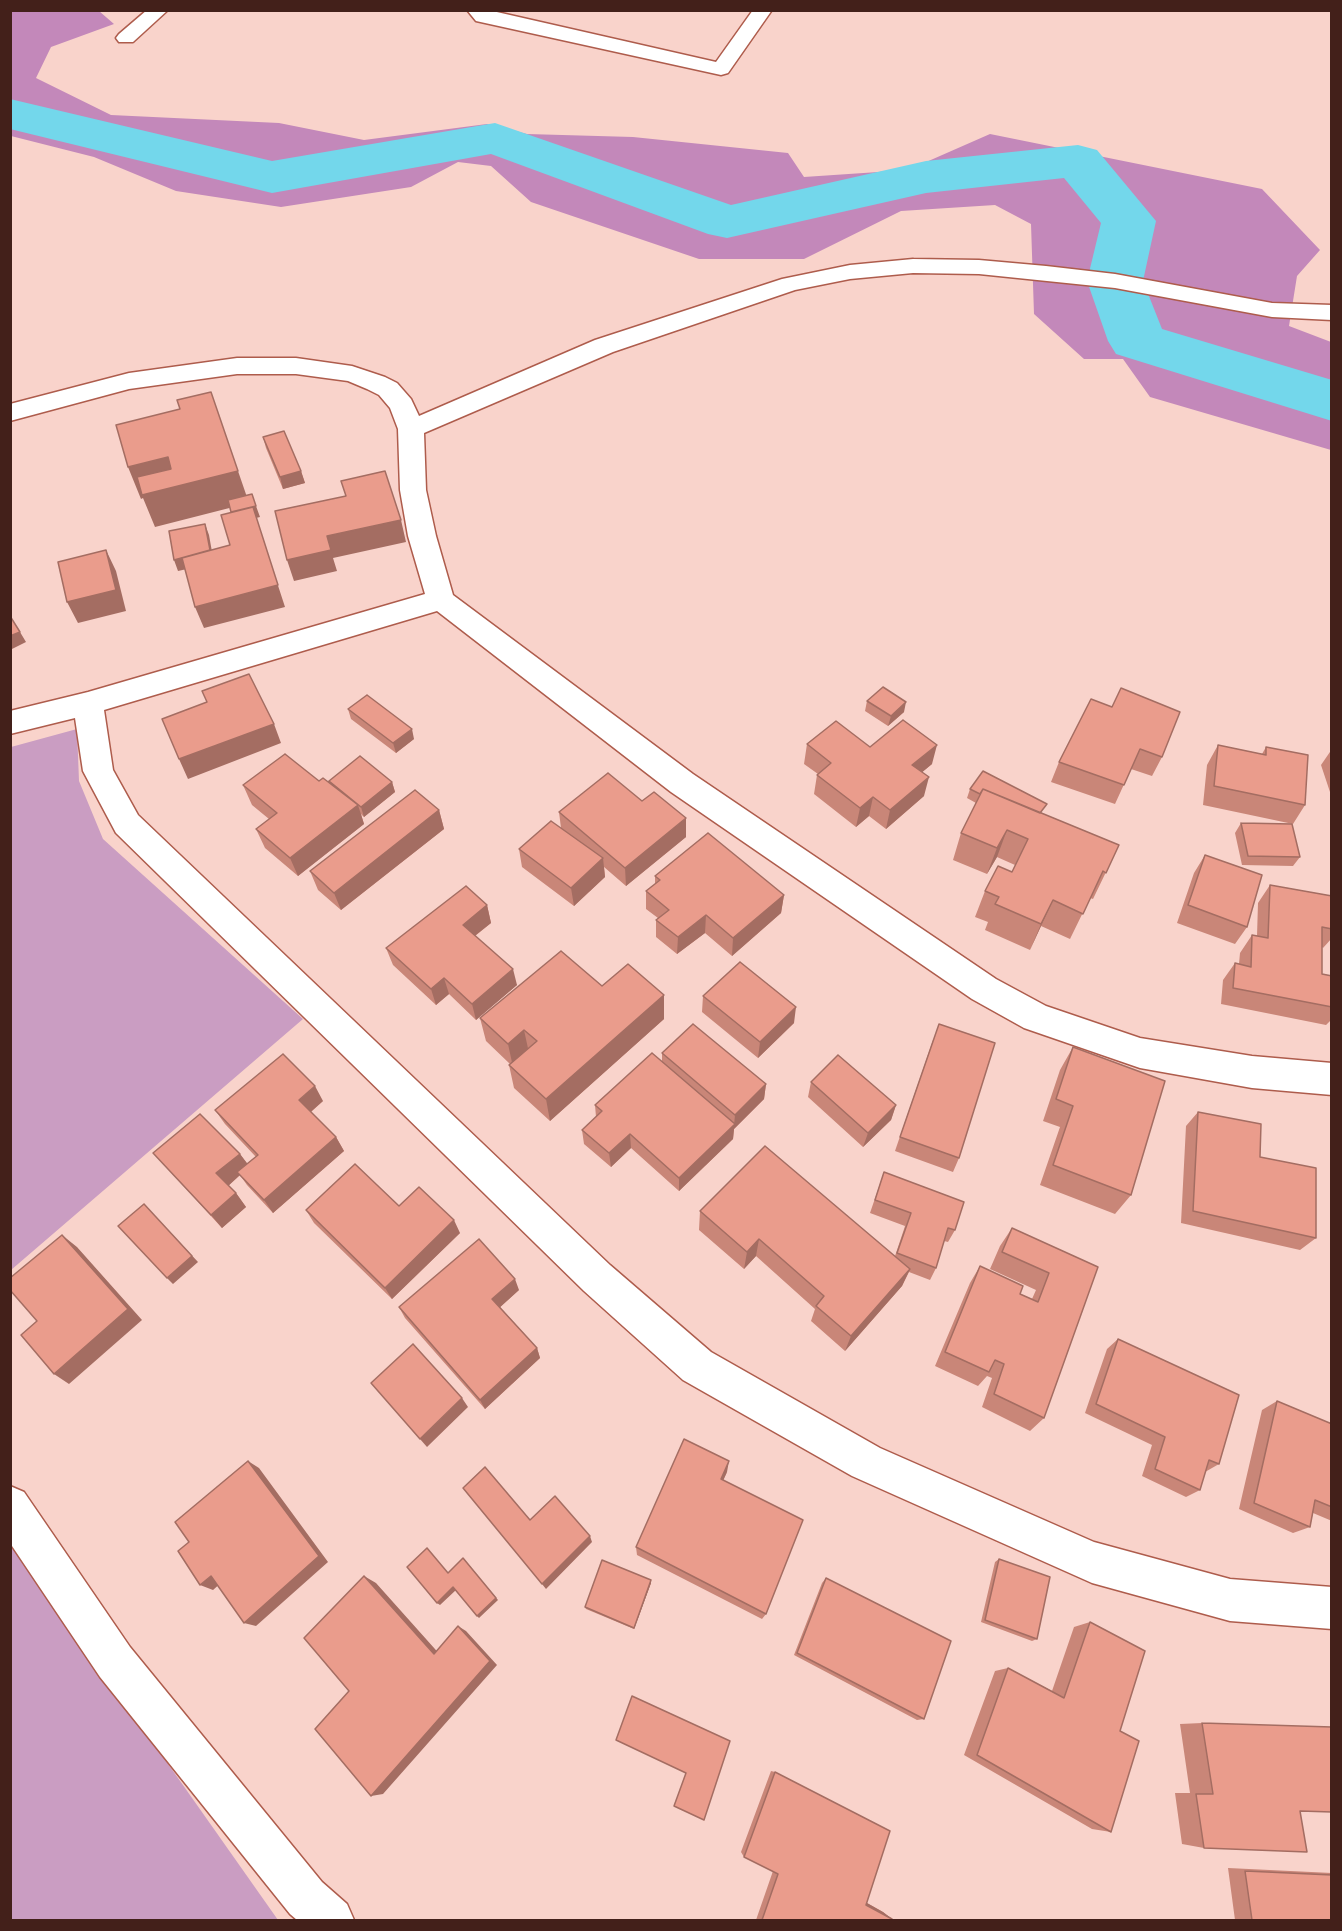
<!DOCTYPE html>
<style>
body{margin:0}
#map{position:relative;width:1342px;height:1931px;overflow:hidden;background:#f9d3cb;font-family:"Public Sans",sans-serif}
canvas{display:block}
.frame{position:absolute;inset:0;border:12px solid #43201a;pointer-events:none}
</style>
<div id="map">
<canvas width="1342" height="1931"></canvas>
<div class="frame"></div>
</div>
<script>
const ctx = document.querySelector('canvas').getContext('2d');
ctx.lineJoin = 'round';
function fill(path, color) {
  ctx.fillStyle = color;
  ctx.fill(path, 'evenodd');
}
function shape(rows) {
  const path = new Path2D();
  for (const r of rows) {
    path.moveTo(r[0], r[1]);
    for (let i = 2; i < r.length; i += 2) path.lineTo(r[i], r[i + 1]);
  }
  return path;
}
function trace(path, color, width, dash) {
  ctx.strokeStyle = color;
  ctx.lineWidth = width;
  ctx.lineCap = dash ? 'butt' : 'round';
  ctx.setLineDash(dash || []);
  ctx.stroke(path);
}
const green = shape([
 [77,729,79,781,103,839,303,1019,11,1270,11,747],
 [11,1541,278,1920,11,1920]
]);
const forest = shape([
 [10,11,99,11,114,24,51,47,36,78,111,115,279,123,364,140,487,124,527,134,633,137,788,153,804,177,908,170,990,134,1262,189,1320,250,1297,276,1289,326,1331,342,1331,450,1150,397,1123,359,1084,359,1034,314,1031,224,995,205,901,211,804,259,699,259,531,202,491,166,458,162,411,187,281,207,176,191,94,157,11,136]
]);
const river = shape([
 [10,99,272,161,495,123,731,205,926,161,1078,145,1097,150,1156,221,1143,281,1162,329,1332,380,1332,421,1116,354,1108,341,1087,281,1101,223,1064,178,926,193,727,238,708,234,491,154,272,193,10,129,10,99]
]);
const street = shape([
 [147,10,168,10,133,42,119,42,116,38,119,34,147,10],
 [467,10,488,10,716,62,753,10,772,10,728,73,721,75,476,21,467,10],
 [913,259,979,260,1046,266,1115,274,1272,303,1332,305,1332,320,1272,317,1115,288,979,274,913,273,850,279,795,290,613,352,424,433,426,490,436,536,453,595,693,774,996,979,1046,1006,1140,1038,1252,1056,1332,1063,1332,1095,1252,1088,1140,1068,1024,1028,972,999,671,792,437,611,104,710,113,770,138,815,610,1265,711,1352,880,1448,1094,1542,1230,1579,1332,1587,1332,1629,1230,1621,1092,1583,852,1476,683,1380,584,1291,116,833,83,771,75,718,10,734,10,711,88,692,425,594,408,536,400,490,398,429,390,408,379,395,367,389,348,381,296,374,237,374,129,389,10,421,10,404,129,373,237,358,296,358,352,366,385,377,397,383,411,399,419,416,595,340,782,279,850,265,913,259],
 [10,1486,24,1492,130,1647,322,1882,347,1904,354,1920,297,1920,290,1914,100,1677,10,1543,10,1486]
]);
const wall = shape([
 [263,437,301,471,305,483,283,489,266,448],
 [1091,699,1162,757,1152,776,1131,769,1115,804,1051,782,1059,762],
 [867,701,904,712,888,726,865,711],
 [348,709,414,739,396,753,351,719],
 [807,744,870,747,932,764,922,772,924,796,886,829,869,816,856,827,814,794,817,775,818,774,804,764],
 [1218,745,1262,754,1266,747,1305,805,1293,824,1203,805,1207,765],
 [1332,749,1332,798,1321,765],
 [319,781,330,783,329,781,392,782,395,792,364,817,361,814,364,824,298,876,265,848,256,829,269,819,252,805,243,785],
 [970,789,1043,814,1119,845,1093,899,1090,898,1070,939,1041,926,1030,950,985,930,988,922,975,917,985,891,1012,872,1015,865,997,857,987,874,953,860,961,833,976,803,967,798],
 [439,810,444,829,341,910,318,890,310,871],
 [559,812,686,837,626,886,604,867,605,877,574,906,522,867,519,849,561,828],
 [1241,823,1300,857,1293,866,1242,865,1235,833],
 [1205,855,1247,927,1235,944,1177,923,1194,873],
 [655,876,784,895,781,913,732,956,705,933,677,954,656,937,656,920,658,918,646,909,646,891,655,884],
 [1270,885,1332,896,1332,938,1323,948,1322,947,1322,974,1332,976,1332,1019,1326,1025,1221,1004,1223,980,1235,963,1239,964,1240,953,1252,935,1257,936,1258,903],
 [487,905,491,923,475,936,517,985,476,1020,449,994,436,1005,393,965,386,948],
 [602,986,664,995,664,1019,550,1121,514,1088,509,1065,510,1064,486,1041,480,1018],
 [703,996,794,1023,758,1058,702,1012],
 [933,1040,959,1158,953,1172,895,1151],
 [1073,1047,1131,1195,1115,1214,1040,1185,1060,1127,1043,1121,1060,1070],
 [662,1053,766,1084,764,1099,734,1129,733,1139,679,1191,631,1148,611,1167,584,1144,582,1130,596,1117,595,1105,662,1061],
 [811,1082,896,1105,891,1120,863,1147,808,1097],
 [323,1101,311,1112,336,1137,344,1151,273,1213,247,1185,240,1175,228,1186,236,1193,246,1207,222,1228,153,1153,240,1154,247,1164,256,1157,225,1124,215,1110],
 [1198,1112,1260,1157,1316,1238,1300,1250,1181,1223,1186,1126],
 [884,1172,955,1230,948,1242,944,1241,936,1268,930,1280,909,1272,902,1286,845,1351,811,1321,815,1309,756,1256,744,1269,699,1230,700,1211,895,1256,905,1226,870,1213],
 [306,1210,460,1233,392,1299,314,1223],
 [1012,1228,1098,1267,1044,1418,1030,1431,982,1407,992,1378,987,1376,978,1386,935,1366,970,1283,980,1266,1020,1294,1032,1299,1036,1290,990,1269,1000,1246],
 [519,1290,500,1307,537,1348,540,1358,485,1409,405,1318,399,1307],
 [1118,1339,1219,1464,1205,1472,1200,1490,1186,1497,1142,1476,1152,1445,1085,1413,1107,1349],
 [1277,1401,1332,1424,1332,1521,1313,1513,1310,1527,1293,1533,1239,1509,1262,1410],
 [727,1472,723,1480,766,1614,762,1619,637,1555,636,1547],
 [999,1559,1037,1639,1032,1641,981,1622,995,1562],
 [826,1578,924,1719,917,1720,794,1655,822,1583],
 [651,1580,651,1583,634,1629,586,1609,585,1607],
 [1090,1622,1120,1731,1111,1832,1092,1829,964,1755,995,1671,1008,1668,1052,1691,1074,1627],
 [1202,1723,1300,1811,1204,1848,1182,1844,1175,1793,1190,1793,1180,1724],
 [771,1771,775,1772,867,1903,883,1912,892,1919,892,1920,756,1920,773,1871,744,1857,741,1852],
 [1228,1868,1332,1873,1332,1920,1235,1920]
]);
const shadedWall = shape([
 [168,457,238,471,249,503,155,527,143,498,141,499,128,467],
 [301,471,305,483,283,489,280,477],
 [256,506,260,517,256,518,285,607,204,628,195,607,278,585,231,512],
 [401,520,406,542,333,558,337,571,294,581,287,560,327,536],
 [205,524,209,535,214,563,178,571,174,560],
 [106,550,116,571,126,611,78,623,67,602],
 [20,632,26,642,10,650,10,636],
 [906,702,904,712,888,726,891,716],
 [274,724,281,743,188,779,179,759],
 [412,729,414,739,396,753,393,743],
 [937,745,932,764,908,784,912,765],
 [929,777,924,796,886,829,890,810],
 [392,782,395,792,364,817,361,807],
 [873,797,869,816,856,827,860,808],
 [358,805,364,824,298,876,290,858],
 [439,810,444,829,341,910,334,893],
 [686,818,686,837,626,886,625,868],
 [1007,830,997,857,987,874,997,848],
 [603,858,605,877,574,906,571,888],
 [784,895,781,913,732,956,733,938],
 [1053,900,1041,926,1030,950,1041,924],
 [487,905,491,923,467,942,463,925],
 [706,915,705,933,677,954,678,937],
 [513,969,517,985,476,1020,472,1004],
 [444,978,449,994,436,1005,431,989],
 [664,995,664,1019,550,1121,546,1099],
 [796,1007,794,1023,758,1058,760,1042],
 [524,1030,529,1053,513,1067,508,1044],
 [766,1084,764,1099,734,1129,733,1139,679,1191,679,1178,734,1125,735,1115],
 [315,1086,323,1101,307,1115,299,1100],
 [896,1105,891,1120,863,1147,868,1133],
 [630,1134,631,1148,611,1167,609,1153],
 [336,1137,344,1151,273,1213,264,1200],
 [240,1154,250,1167,237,1172,240,1175,227,1187,216,1173],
 [236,1193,246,1207,222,1228,211,1215],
 [144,1204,198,1262,173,1284,167,1278],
 [454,1220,460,1233,392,1299,385,1288],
 [62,1235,77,1247,142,1320,69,1384,54,1374],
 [759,1239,756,1256,744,1269,747,1252],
 [910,1269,902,1286,845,1351,851,1336],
 [515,1279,519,1290,497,1310,492,1299],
 [537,1348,540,1358,485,1409,480,1400],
 [462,1398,468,1407,427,1447,420,1439],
 [248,1461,259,1468,328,1562,256,1626,244,1623],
 [729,1461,727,1472,719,1490,721,1479],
 [590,1536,592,1542,546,1589,542,1584],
 [463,1558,498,1600,479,1618,477,1616],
 [211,1576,223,1581,213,1590,200,1585],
 [364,1576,376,1583,443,1658,434,1654],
 [651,1580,651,1583,634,1629,634,1628],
 [453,1587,456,1590,440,1605,437,1603],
 [458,1626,466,1631,497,1665,383,1794,371,1796],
 [858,1898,883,1912,892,1919,866,1905]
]);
const building = shape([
 [211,392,238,471,142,495,137,477,171,469,168,457,128,467,116,425,180,409,177,400,211,392],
 [284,431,301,471,280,477,263,437,284,431],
 [385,471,401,520,327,536,331,550,287,560,275,511,346,496,341,481,385,471],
 [252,494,256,506,231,512,228,500,252,494],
 [253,507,278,585,195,607,182,558,230,545,221,515,253,507],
 [205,524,210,550,174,560,169,531,205,524],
 [106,550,116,590,67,602,58,562,106,550],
 [10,616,20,632,10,636,10,616],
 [249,674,274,724,179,759,162,719,207,702,202,691,249,674],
 [883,687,906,702,891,716,867,701,883,687],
 [1121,688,1180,712,1162,757,1140,749,1124,785,1059,762,1091,699,1112,707,1121,688],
 [367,695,412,729,393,743,348,709,367,695],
 [903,720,937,745,912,765,929,777,890,810,873,797,860,808,817,775,831,763,807,744,836,721,870,747,903,720],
 [1218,745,1266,755,1266,747,1308,755,1305,805,1214,786,1218,745],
 [285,754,319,781,323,778,358,805,290,858,256,829,277,813,243,785,285,754],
 [360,756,392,782,361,807,329,781,360,756],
 [983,771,1047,804,1040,813,983,789,980,794,970,789,983,771],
 [608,773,642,801,654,792,686,818,625,868,559,812,608,773],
 [983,789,1119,845,1106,873,1103,871,1083,914,1053,900,1041,924,995,904,999,897,985,891,998,866,1012,872,1028,839,1007,830,997,848,961,833,983,789],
 [415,790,439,810,334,893,310,871,415,790],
 [551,821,603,858,571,888,519,849,551,821],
 [1241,823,1292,824,1300,857,1248,856,1241,823],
 [708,833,784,895,733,938,706,915,678,937,656,920,669,910,646,891,660,880,655,876,708,833],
 [1205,855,1262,875,1247,927,1188,905,1205,855],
 [1270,885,1332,896,1332,929,1322,927,1322,974,1332,976,1332,1007,1233,988,1235,963,1251,967,1252,935,1268,938,1270,885],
 [466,886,487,905,463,925,513,969,472,1004,444,978,431,989,386,948,466,886],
 [561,951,602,986,628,964,664,995,546,1099,509,1065,537,1041,524,1030,508,1044,480,1018,561,951],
 [740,962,796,1007,760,1042,703,996,740,962],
 [693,1024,766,1084,735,1115,662,1053,693,1024],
 [939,1024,995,1043,959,1158,900,1137,939,1024],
 [1073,1047,1165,1081,1131,1195,1053,1165,1073,1106,1056,1099,1073,1047],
 [652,1053,735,1124,679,1178,630,1134,609,1153,582,1130,602,1111,595,1105,652,1053],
 [283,1054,315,1086,299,1100,336,1137,264,1200,237,1172,258,1155,215,1110,283,1054],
 [838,1055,896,1105,868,1133,811,1082,838,1055],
 [1198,1112,1261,1124,1260,1157,1316,1168,1316,1238,1193,1211,1198,1112],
 [200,1114,240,1154,216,1173,236,1193,211,1215,153,1153,200,1114],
 [765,1146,910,1269,851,1336,816,1306,824,1296,759,1239,747,1252,700,1211,765,1146],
 [355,1164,399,1206,419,1187,454,1220,385,1288,306,1210,355,1164],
 [884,1172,964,1202,955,1230,948,1228,936,1268,897,1253,911,1213,875,1200,884,1172],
 [144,1204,192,1256,167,1278,118,1226,144,1204],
 [1012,1228,1098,1267,1044,1418,994,1394,1004,1364,995,1360,989,1372,945,1352,980,1266,1023,1286,1020,1294,1038,1302,1049,1273,1002,1252,1012,1228],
 [62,1235,128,1309,54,1374,21,1335,37,1321,10,1290,10,1278,62,1235],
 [479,1239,515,1279,492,1299,537,1348,480,1400,399,1307,479,1239],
 [1118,1339,1239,1395,1219,1464,1209,1460,1200,1490,1155,1469,1165,1437,1096,1404,1118,1339],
 [413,1344,462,1398,420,1439,371,1383,413,1344],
 [1277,1401,1332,1424,1332,1507,1315,1500,1310,1527,1254,1503,1277,1401],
 [684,1439,729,1461,721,1479,803,1520,766,1614,636,1547,684,1439],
 [248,1461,319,1556,244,1623,211,1576,200,1585,178,1551,189,1542,175,1522,248,1461],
 [485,1467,530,1520,555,1496,590,1536,542,1584,463,1488,485,1467],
 [427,1548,448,1573,463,1558,496,1598,477,1616,453,1587,437,1603,407,1567,427,1548],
 [999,1559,1050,1577,1037,1639,985,1620,999,1559],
 [602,1560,651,1580,634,1628,585,1607,602,1560],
 [364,1576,434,1654,458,1626,490,1661,371,1796,315,1729,349,1691,304,1638,364,1576],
 [826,1578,951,1641,924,1719,797,1653,826,1578],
 [1090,1622,1145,1651,1120,1731,1139,1741,1111,1832,977,1755,1008,1668,1064,1698,1090,1622],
 [632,1696,730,1741,704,1820,674,1806,686,1773,616,1740,632,1696],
 [1202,1723,1332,1727,1332,1812,1300,1811,1307,1852,1204,1848,1196,1794,1213,1794,1202,1723],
 [775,1772,890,1831,866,1905,892,1919,892,1920,762,1920,778,1874,744,1857,775,1772],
 [1245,1871,1332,1875,1332,1920,1252,1920,1245,1871]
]);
fill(green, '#ca9dc2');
fill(forest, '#c388ba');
fill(river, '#73d7eb');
trace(street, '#ae5c4c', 3);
fill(street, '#fff');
fill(wall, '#c98678');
fill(shadedWall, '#a46d62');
fill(building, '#ea9c8c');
trace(building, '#a46d62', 1.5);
</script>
